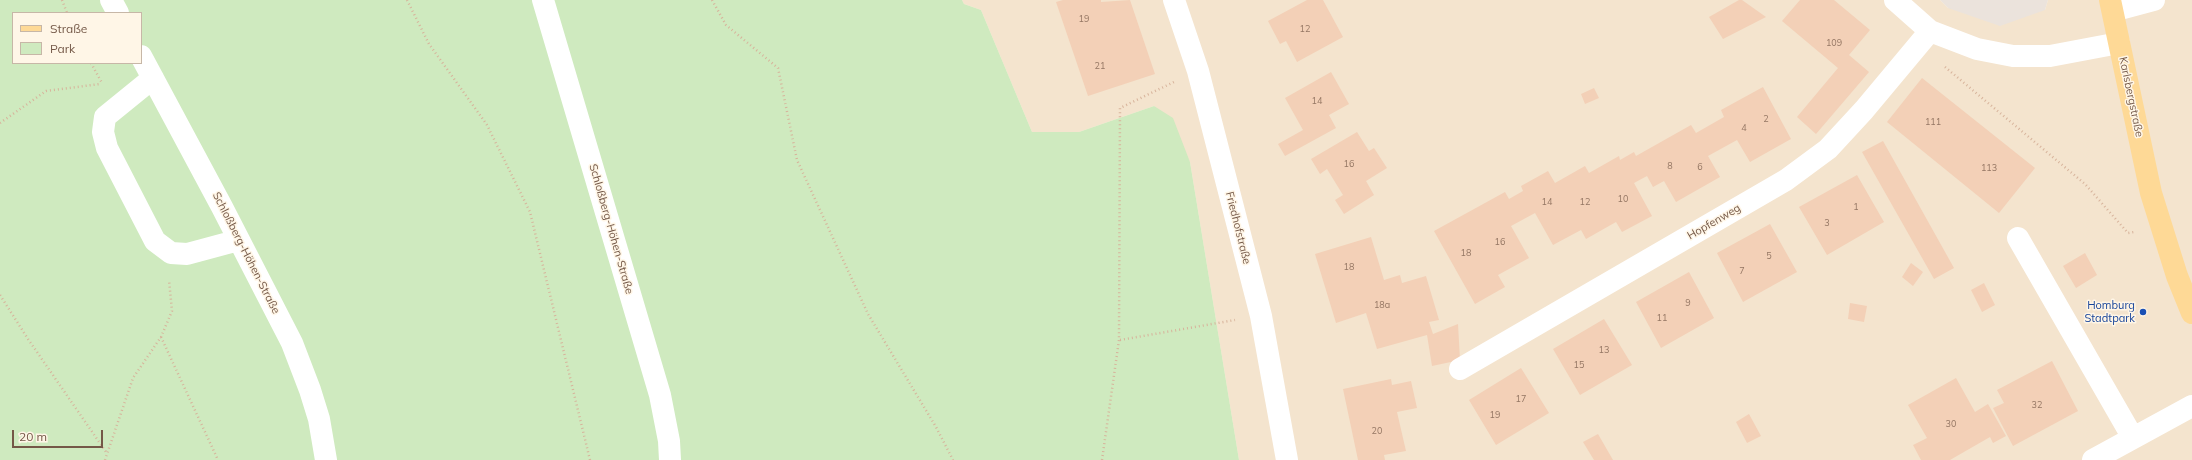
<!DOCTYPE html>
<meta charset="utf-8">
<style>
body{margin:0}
#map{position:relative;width:2192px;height:460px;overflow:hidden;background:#fdf2e0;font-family:Mulish,sans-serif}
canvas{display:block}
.legend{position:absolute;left:12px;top:12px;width:130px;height:52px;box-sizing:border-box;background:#fff6e7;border:1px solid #c7b7a7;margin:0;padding:5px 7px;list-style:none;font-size:12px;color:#745847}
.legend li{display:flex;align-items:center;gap:8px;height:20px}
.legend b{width:20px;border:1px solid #c7b7a7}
.scale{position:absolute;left:12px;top:430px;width:91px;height:18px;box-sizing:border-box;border:2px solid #745847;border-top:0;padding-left:5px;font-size:12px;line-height:14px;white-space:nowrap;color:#745847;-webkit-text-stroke:3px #fff6e7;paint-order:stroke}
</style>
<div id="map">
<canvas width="2192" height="460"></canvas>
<ul class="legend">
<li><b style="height:5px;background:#fed996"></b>Straße</li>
<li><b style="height:11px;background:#cfeabf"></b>Park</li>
</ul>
<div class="scale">20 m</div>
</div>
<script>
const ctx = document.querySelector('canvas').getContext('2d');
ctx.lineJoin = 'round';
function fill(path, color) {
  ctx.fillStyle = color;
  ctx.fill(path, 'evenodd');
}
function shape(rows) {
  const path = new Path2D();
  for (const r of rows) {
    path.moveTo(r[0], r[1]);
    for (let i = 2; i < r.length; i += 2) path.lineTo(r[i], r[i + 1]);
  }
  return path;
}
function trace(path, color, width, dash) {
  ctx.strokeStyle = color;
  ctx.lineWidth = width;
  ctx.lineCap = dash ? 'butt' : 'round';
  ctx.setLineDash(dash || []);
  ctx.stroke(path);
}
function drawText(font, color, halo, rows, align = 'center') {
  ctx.font = font + ' Mulish,sans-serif';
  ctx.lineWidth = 3;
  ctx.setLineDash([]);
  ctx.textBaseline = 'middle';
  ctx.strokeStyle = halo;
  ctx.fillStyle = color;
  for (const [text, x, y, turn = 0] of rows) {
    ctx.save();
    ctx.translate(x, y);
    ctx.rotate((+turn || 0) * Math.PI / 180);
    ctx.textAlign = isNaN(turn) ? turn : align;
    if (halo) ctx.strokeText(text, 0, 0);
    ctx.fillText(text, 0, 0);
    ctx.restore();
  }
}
const residential = shape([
 [962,0,1940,0,1948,8,2045,10,2048,0,2192,0,2192,460,1239,460,1190,162,1154,106,1079,132,1032,132,981,10,964,4]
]);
const industrial = shape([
 [1940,0,2048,0,2045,10,2000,26,1948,8]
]);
const green = shape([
 [0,0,962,0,964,4,981,10,1032,132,1079,132,1154,106,1173,118,1190,162,1239,460,0,460],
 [13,13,141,13,141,63,13,63]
]);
const building = shape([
 [1063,0,1101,0,1101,2,1130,0,1155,74,1088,96,1056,2],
 [1307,0,1323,0,1343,37,1297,62,1286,41,1280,44,1268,21],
 [1739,0,1742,0,1766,17,1723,39,1709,17],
 [1800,0,1834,0,1870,30,1849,55,1869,72,1816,134,1797,117,1838,68,1782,21],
 [1331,72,1349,104,1329,115,1336,128,1285,156,1278,144,1303,130,1285,98],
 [1922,78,2035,168,1999,213,1887,122],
 [1763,87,1791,139,1750,162,1737,140,1708,156,1720,177,1676,202,1664,181,1653,187,1647,176,1634,183,1652,216,1622,232,1616,222,1586,239,1581,230,1553,245,1535,213,1511,226,1529,258,1498,275,1505,287,1475,304,1434,231,1505,192,1509,199,1523,191,1521,186,1548,171,1555,183,1585,166,1589,173,1619,156,1620,160,1634,152,1636,156,1691,125,1696,133,1724,117,1721,110],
 [1594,88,1599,98,1585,104,1581,94],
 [1357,132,1369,151,1374,148,1387,168,1366,181,1374,195,1344,214,1335,200,1343,195,1327,169,1320,174,1311,159],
 [1883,141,1954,268,1934,279,1862,152],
 [1857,175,1884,222,1827,255,1799,207],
 [1770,224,1797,272,1743,302,1717,253],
 [1371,237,1384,280,1400,275,1402,283,1426,276,1439,320,1429,322,1433,334,1458,324,1460,360,1432,366,1427,335,1377,349,1366,313,1336,323,1315,254],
 [2085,253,2097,275,2076,288,2063,266],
 [1911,263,1923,272,1913,286,1902,277],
 [1689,272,1714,318,1661,348,1636,302],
 [1984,283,1995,305,1982,312,1971,290],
 [1850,303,1867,306,1864,322,1848,319],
 [1604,319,1632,365,1580,395,1553,349],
 [2052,361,2078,411,2013,446,1993,408,2004,403,1997,390],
 [1521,368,1549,413,1496,445,1469,400],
 [1956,378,1975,412,1988,404,2006,436,1993,443,1990,437,1950,460,1921,460,1913,445,1927,438,1908,405],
 [1391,379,1392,385,1411,381,1417,408,1397,412,1406,451,1384,455,1385,460,1358,460,1343,389],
 [1749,414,1761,436,1747,443,1736,422],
 [1598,434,1613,460,1594,460,1583,442]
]);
const path = shape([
 [62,0,67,13],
 [407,0,429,44,487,125,530,212,590,460],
 [712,0,726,25,778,68,797,160,868,314,936,427,953,460],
 [91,63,102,83],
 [1945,67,2085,184,2128,233,2134,232],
 [0,123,46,91,100,84],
 [0,295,28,339,106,452],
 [161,337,218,460],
 [1120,340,1235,320],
 [105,460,133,378,161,337,172,311,169,280],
 [1102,460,1119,340,1120,108,1174,82]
]);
const minor = shape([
 [111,0,118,13],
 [543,0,660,395,669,441,670,460],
 [1174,0,1198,71,1261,316,1287,460],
 [1895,0,1930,31,1977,49,2013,56,2050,56,2119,43],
 [2113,11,2154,0],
 [141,56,222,207,292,343,310,390,319,419,326,460],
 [153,78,105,117,103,132,107,148,155,241,171,253,187,254,239,240],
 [2018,238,2133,438],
 [1460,369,1786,180,1828,149,1864,110,1930,31],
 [2093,460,2192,406]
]);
const major = shape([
 [2110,0,2151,193,2177,276,2192,313]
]);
const markers = [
 [2143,312,4,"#1a4fb4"]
];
const numberNames = [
 ["19",1084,19],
 ["12",1305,29],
 ["109",1834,43],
 ["21",1100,66],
 ["14",1317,101],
 ["2",1766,119],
 ["111",1933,122],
 ["4",1744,128],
 ["16",1349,164],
 ["8",1670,166],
 ["6",1700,167],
 ["113",1989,168],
 ["10",1623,199],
 ["14",1547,202],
 ["12",1585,202],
 ["1",1856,207],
 ["3",1827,223],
 ["16",1500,242],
 ["18",1466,253],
 ["5",1769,256],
 ["18",1349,267],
 ["7",1742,271],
 ["9",1688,303],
 ["18a",1382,305],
 ["11",1662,318],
 ["13",1604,350],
 ["15",1579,365],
 ["17",1521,399],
 ["32",2037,405],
 ["19",1495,415],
 ["30",1951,424],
 ["20",1377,431]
];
const streetNames = [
 ["Karlsbergstraße",2131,97,78],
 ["Hopfenweg",1714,222,-30],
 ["Friedhofstraße",1238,228,76],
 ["Schloßberg-Höhen-Straße",611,229,74],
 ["Schloßberg-Höhen-Straße",246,253,63]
];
const transitNames = [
 ["Homburg",2135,306],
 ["Stadtpark",2135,319]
];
fill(residential, '#f4e4ce');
fill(industrial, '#ebe3dc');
fill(green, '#cfeabf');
fill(building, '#f3d0b7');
trace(path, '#d7b39b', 2.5, [1, 3]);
trace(minor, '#fff', 22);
trace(major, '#fed996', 22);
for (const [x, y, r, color] of markers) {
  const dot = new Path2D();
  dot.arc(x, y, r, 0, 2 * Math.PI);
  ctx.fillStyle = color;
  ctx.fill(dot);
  trace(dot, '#fff6e7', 1.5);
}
drawText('9px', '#947663', null, numberNames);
drawText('11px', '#745847', '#fff6e7', streetNames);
drawText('11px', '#164399', '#fff6e7', transitNames, 'right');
</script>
